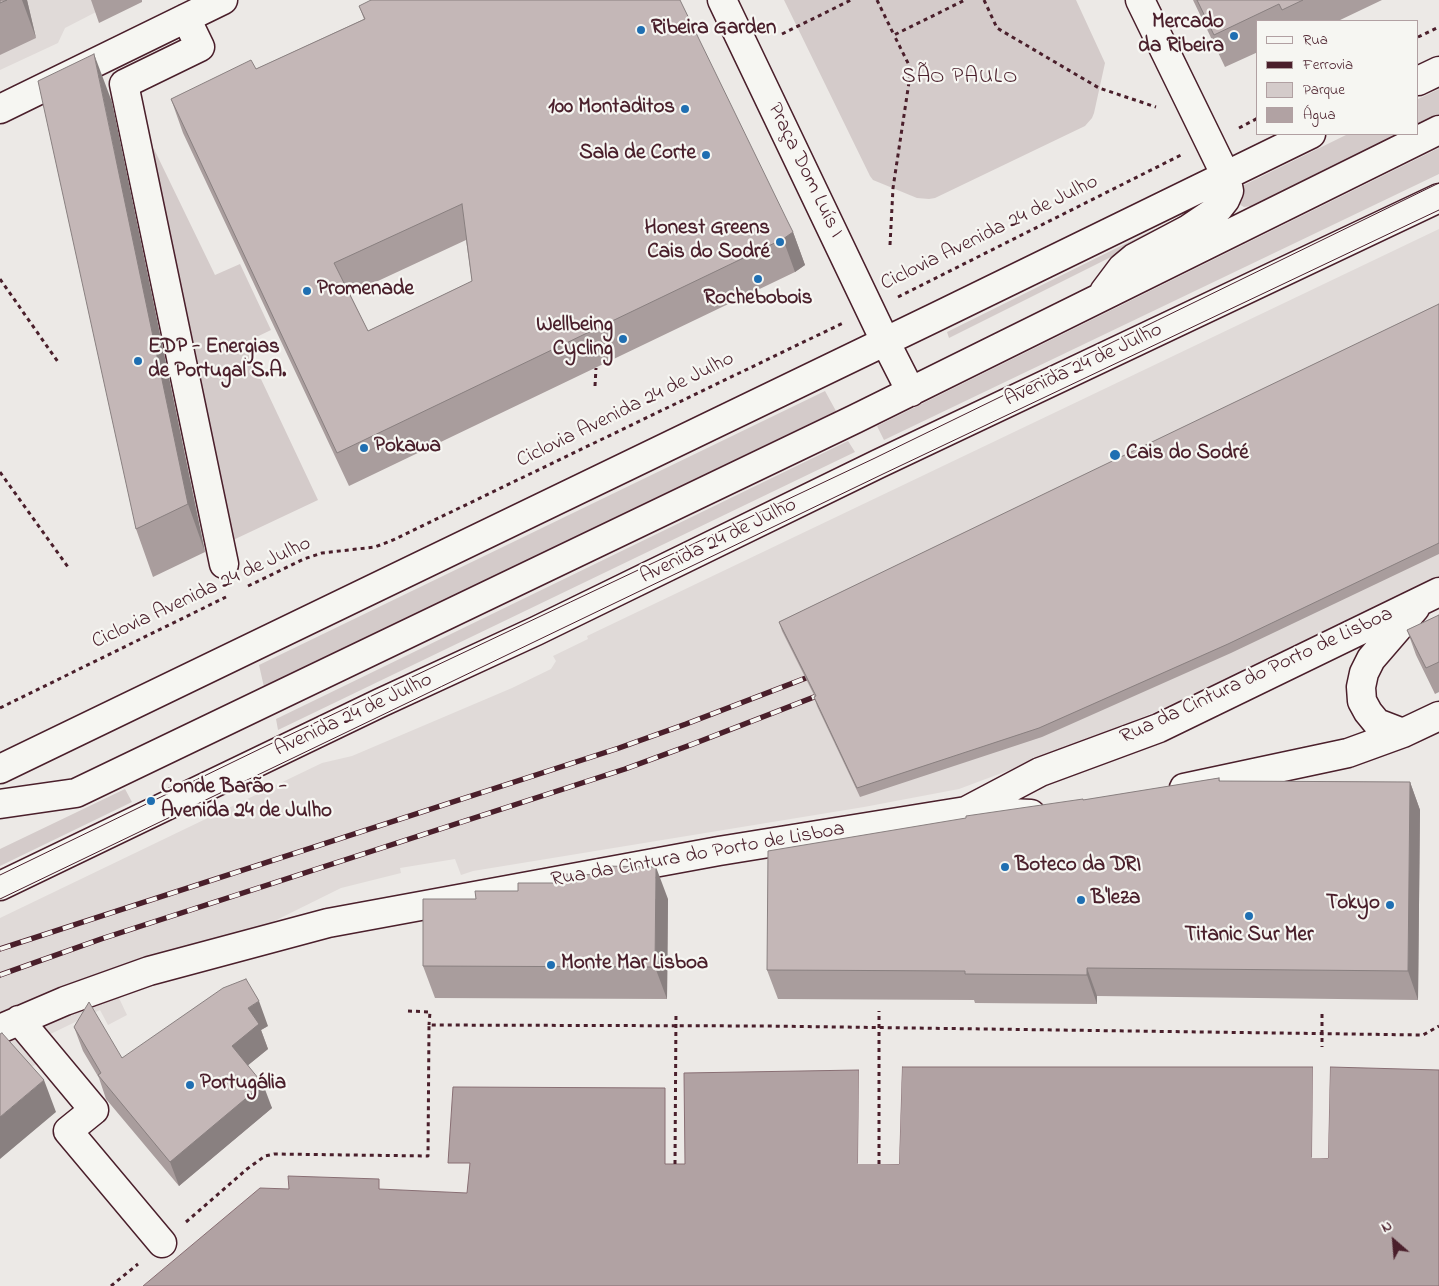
<!DOCTYPE html>
<meta charset="utf-8">
<style>
body{margin:0}
#map{position:relative;width:1439px;height:1286px;overflow:hidden;background:#ece9e6;font-family:"Indie Flower",sans-serif}
canvas{display:block}
.legend{position:absolute;left:1256px;top:20px;width:162px;height:115px;box-sizing:border-box;background:#f6f6f2;border:1px solid #b1a0a2;margin:0;padding:6px 9px;list-style:none;font-size:15px;color:#4a1f2b}
.legend li{display:flex;align-items:center;gap:10px;height:25px}
.legend b{width:25px;border:1px solid #b1a0a2}
.north{position:absolute;left:1369px;top:1216px;width:50px;height:50px;-webkit-text-stroke:4px #f6f6f2;paint-order:stroke;rotate:333deg;font-size:14px;font-weight:700;line-height:20px;text-align:center;color:#4a1f2b}
.north::after{content:'';display:block;margin:auto;width:18px;height:22px;background:#4a1f2b;clip-path:polygon(50% 0,100% 100%,50% 72%,0 100%)}
</style>
<div id="map">
<canvas width="1439" height="1286"></canvas>
<ul class="legend">
<li><b style="height:6px;background:#f6f6f2"></b>Rua</li>
<li><b style="height:6px;background:#4a1f2b"></b>Ferrovia</li>
<li><b style="height:14px;background:#d4cbca"></b>Parque</li>
<li><b style="height:14px;background:#b1a2a3"></b>Água</li>
</ul>
<div class="north">N</div>
</div>
<script>
const ctx = document.querySelector('canvas').getContext('2d');
ctx.lineJoin = 'round';
function fill(path, color) {
  ctx.fillStyle = color;
  ctx.fill(path, 'evenodd');
}
function shape(rows) {
  const path = new Path2D();
  for (const r of rows) {
    path.moveTo(r[0], r[1]);
    for (let i = 2; i < r.length; i += 2) path.lineTo(r[i], r[i + 1]);
  }
  return path;
}
function trace(path, color, width, dash) {
  ctx.strokeStyle = color;
  ctx.lineWidth = width;
  ctx.lineCap = dash ? 'butt' : 'round';
  ctx.setLineDash(dash || []);
  ctx.stroke(path);
}
function drawText(font, color, halo, rows, align = 'center') {
  ctx.font = font + ' "Indie Flower",sans-serif';
  ctx.lineWidth = 4.5;
  ctx.setLineDash([]);
  ctx.textBaseline = 'middle';
  ctx.strokeStyle = halo;
  ctx.fillStyle = color;
  for (const [text, x, y, turn = 0] of rows) {
    ctx.save();
    ctx.translate(x, y);
    ctx.rotate((+turn || 0) * Math.PI / 180);
    ctx.textAlign = isNaN(turn) ? turn : align;
    if (halo) ctx.strokeText(text, 0, 0);
    ctx.fillText(text, 0, 0);
    ctx.restore();
  }
}
const built = shape([
 [0,0,93,0,96,12,65,28,58,43,0,70],
 [1439,229,1439,579,1193,696,1074,746,959,789,864,807,473,871,461,875,455,859,400,868,401,873,341,888,119,998,127,1015,108,1025,100,1010,34,1042,43,1061,0,1083,0,918,322,763,352,756,512,688,551,669,556,661,553,656,588,639,587,636]
]);
const green = shape([
 [784,0,1076,0,1105,63,1094,113,1092,118,1085,126,935,198,929,199,917,198,873,180,870,176],
 [1439,89,1439,114,1418,124,1418,99],
 [1348,134,1398,134,1251,206,1244,207,1237,203,1238,188],
 [1439,148,1439,174,884,440,877,426],
 [154,149,215,275,240,264,271,330,244,343,318,500,231,541,146,153],
 [1155,229,1157,234,949,338,947,332],
 [825,391,836,411,264,687,259,665],
 [848,441,855,452,278,730,276,719],
 [125,789,132,802,0,866,0,849]
]);
const water = shape([
 [902,1067,1313,1067,1312,1157,1328,1158,1330,1067,1439,1070,1439,1286,143,1286,260,1188,289,1189,288,1176,379,1179,379,1189,467,1193,470,1163,448,1163,453,1087,665,1088,665,1164,685,1164,684,1073,859,1070,858,1163,899,1164,902,1067]
]);
const pier = shape([
 [1313,1064,1316,1067,1314,1155,1320,1156,1326,1156,1328,1067,1330,1065,1328,1158,1312,1158],
 [900,1065,902,1065,899,1164,858,1164,859,1068,861,1070,861,1161,897,1162,897,1112]
]);
const path = shape([
 [877,0,894,35,965,0],
 [984,0,997,28,1099,88,1156,107],
 [782,34,851,0],
 [1418,37,1439,27],
 [1239,128,1258,118],
 [890,245,893,188,911,69,894,35],
 [0,279,58,362],
 [898,297,1181,155],
 [595,386,596,368],
 [0,472,68,567],
 [248,586,304,559,322,553,375,547,393,540,843,323],
 [0,708,226,597],
 [408,1011,430,1012,429,1025],
 [1322,1014,1322,1047],
 [675,1164,676,1012],
 [879,1164,879,1011],
 [186,1222,247,1169,265,1156,274,1154,428,1156,429,1025,766,1026,1423,1035,1439,1026],
 [111,1286,138,1264]
]);
const minor = shape([
 [722,0,885,341],
 [1140,0,1226,176],
 [186,18,200,47,124,84,224,564],
 [0,109,223,0],
 [1403,733,1377,723,1368,712,1362,701,1361,687,1364,673,1371,659,1415,608],
 [1184,788,1348,753,1403,733,1439,716],
 [968,810,1040,772,1159,728,1439,592],
 [0,886,380,703,536,631,878,464,1439,198],
 [19,1020,94,1110,68,1131,162,1243],
 [0,1029,65,1001,149,971,328,923,719,851,966,811,1031,814]
]);
const major = shape([
 [1418,81,1439,71],
 [1104,292,1122,268,1134,258,1187,230,1218,209,1225,200,1229,191,1226,176],
 [885,341,911,392],
 [0,769,938,316,1311,134],
 [0,804,76,793,855,419,1439,130]
]);
const tram = shape([
 [0,875,266,746,875,458,1439,183],
 [0,899,883,474,1439,210]
]);
const rail = shape([
 [0,949,619,748,686,724,819,673],
 [0,975,101,939,625,769,693,744,827,692]
]);
const wall = shape([
 [0,0,27,0,36,38,0,55],
 [91,0,142,0,142,2,99,23],
 [1193,0,1382,0,1338,21,1258,21,1258,52,1225,67],
 [359,6,793,232,805,265,795,272,349,486,183,133,171,99,256,69,364,19],
 [466,240,472,281,368,331,350,294],
 [112,102,205,552,153,577,136,529],
 [1439,304,1439,554,1231,653,1042,737,860,797,817,706,814,697,815,697,782,631,779,622],
 [1439,615,1439,692,1435,694,1416,655,1407,630],
 [1219,778,1220,781,1410,782,1420,810,1418,1000,1097,996,1097,1004,975,1003,974,1000,778,999,767,970,1084,800],
 [476,899,668,899,667,999,435,998,423,966],
 [268,1026,261,1030,268,1049,248,1065,272,1108,179,1186,106,1099,99,1078,83,1051,74,1027,122,1058]
]);
const shadedWall = shape([
 [22,0,27,0,36,38],
 [94,54,112,102,205,552,188,504],
 [793,232,805,265,795,272,783,239],
 [1410,782,1420,810,1418,1000,1408,971],
 [656,867,668,899,667,999,655,967],
 [1087,968,1097,996,1097,1004,1087,975],
 [259,1001,268,1026,261,1030,268,1049,241,1071,232,1046,248,1008],
 [44,1080,56,1112,0,1159,0,1117],
 [263,1084,272,1108,179,1186,170,1162]
]);
const building = shape([
 [0,0,7,0,0,3,0,0],
 [371,0,680,0,787,220,793,232,783,239,337,453,171,99,251,60,256,69,365,19,359,6,371,0],
 [462,204,472,281,368,331,334,263,462,204],
 [1197,0,1303,0,1282,10,1279,4,1214,35,1197,0],
 [94,54,188,504,136,529,38,81,94,54],
 [1439,304,1439,543,1228,644,1039,728,857,788,814,697,816,696,779,622,1077,478,1439,304],
 [1439,615,1439,662,1426,668,1407,630,1439,615],
 [1219,778,1219,781,1410,782,1408,971,1087,968,1087,975,965,974,965,971,767,970,768,851,966,818,966,816,1083,799,1083,800,1219,778],
 [604,866,656,867,655,967,423,966,423,899,476,899,475,891,518,891,518,883,566,883,566,874,605,875,604,866],
 [246,979,259,1001,248,1008,259,1024,232,1046,263,1084,170,1162,98,1075,101,1073,74,1027,89,1002,122,1058,223,988,246,979],
 [2,1033,44,1080,0,1117,0,1034,2,1033]
]);
const markers = [
 [641,30,5,"#1f6fb2"],
 [1234,36,5,"#1f6fb2"],
 [685,109,5,"#1f6fb2"],
 [706,155,5,"#1f6fb2"],
 [780,242,5,"#1f6fb2"],
 [758,279,5,"#1f6fb2"],
 [307,291,5,"#1f6fb2"],
 [623,339,5,"#1f6fb2"],
 [138,361,5,"#1f6fb2"],
 [364,448,5,"#1f6fb2"],
 [1115,455,6,"#1f6fb2"],
 [151,801,5,"#1f6fb2"],
 [1005,867,5,"#1f6fb2"],
 [1081,900,5,"#1f6fb2"],
 [1390,905,5,"#1f6fb2"],
 [1249,916,5,"#1f6fb2"],
 [551,965,5,"#1f6fb2"],
 [190,1085,5,"#1f6fb2"]
];
const poiNames = [
 ["Mercado",1224,24,"right"],
 ["da Ribeira",1224,48,"right"],
 ["Ribeira Garden",651,30],
 ["100 Montaditos",675,109,"right"],
 ["Sala de Corte",696,155,"right"],
 ["Honest Greens",770,230,"right"],
 ["Cais do Sodré",770,254,"right"],
 ["Promenade",317,291],
 ["Rochebobois",758,300,"center"],
 ["Wellbeing",613,327,"right"],
 ["Cycling",613,351,"right"],
 ["EDP - Energias",148,349],
 ["de Portugal S.A.",148,373],
 ["Pokawa",374,448],
 ["Cais do Sodré",1126,455],
 ["Conde Barão -",161,789],
 ["Avenida 24 de Julho",161,813],
 ["Boteco da DRI",1015,867],
 ["B'leza",1091,900],
 ["Tokyo",1380,905,"right"],
 ["Titanic Sur Mer",1249,937,"center"],
 ["Monte Mar Lisboa",561,965],
 ["Portugália",200,1085]
];
const streetNames = [
 ["Praça Dom Luís I",804,171,64],
 ["Ciclovia Avenida 24 de Julho",990,234,-26],
 ["Avenida 24 de Julho",1084,366,-25],
 ["Ciclovia Avenida 24 de Julho",626,411,-26],
 ["Avenida 24 de Julho",719,542,-26],
 ["Ciclovia Avenida 24 de Julho",202,594,-25],
 ["Rua da Cintura do Porto de Lisboa",1257,677,-25],
 ["Avenida 24 de Julho",354,716,-25],
 ["Rua da Cintura do Porto de Lisboa",698,856,-10]
];
const neighbourhoodNames = [
 ["SÃO PAULO",960,78]
];
fill(built, '#e0dad8');
fill(green, '#d4cbca');
fill(water, '#b1a2a3');
trace(water, '#886e73', 1);
fill(pier, '#ece9e6');
trace(minor, '#4a1f2b', 31);
trace(major, '#4a1f2b', 31);
trace(path, '#4a1f2b', 3, [4, 4]);
trace(minor, '#f6f6f2', 28);
trace(major, '#f6f6f2', 28);
trace(tram, '#4a1f2b', 1);
trace(rail, '#4a1f2b', 5.5);
trace(rail, '#f6f6f2', 4, [11]);
fill(wall, '#a99d9d');
fill(shadedWall, '#898080');
fill(building, '#c4b7b7');
trace(building, '#898080', 1);
for (const [x, y, r, color] of markers) {
  const dot = new Path2D();
  dot.arc(x, y, r, 0, 2 * Math.PI);
  ctx.fillStyle = color;
  ctx.fill(dot);
  trace(dot, '#f6f6f2', 2);
}
drawText('bold 21px', '#4a1f2b', '#f6f6f2', poiNames, 'left');
drawText('21px', '#4a1f2b', '#f6f6f2', streetNames);
ctx.letterSpacing = '1px';
drawText('22px', '#4a1f2b', '#f6f6f2', neighbourhoodNames);
ctx.letterSpacing = '0px';
</script>
